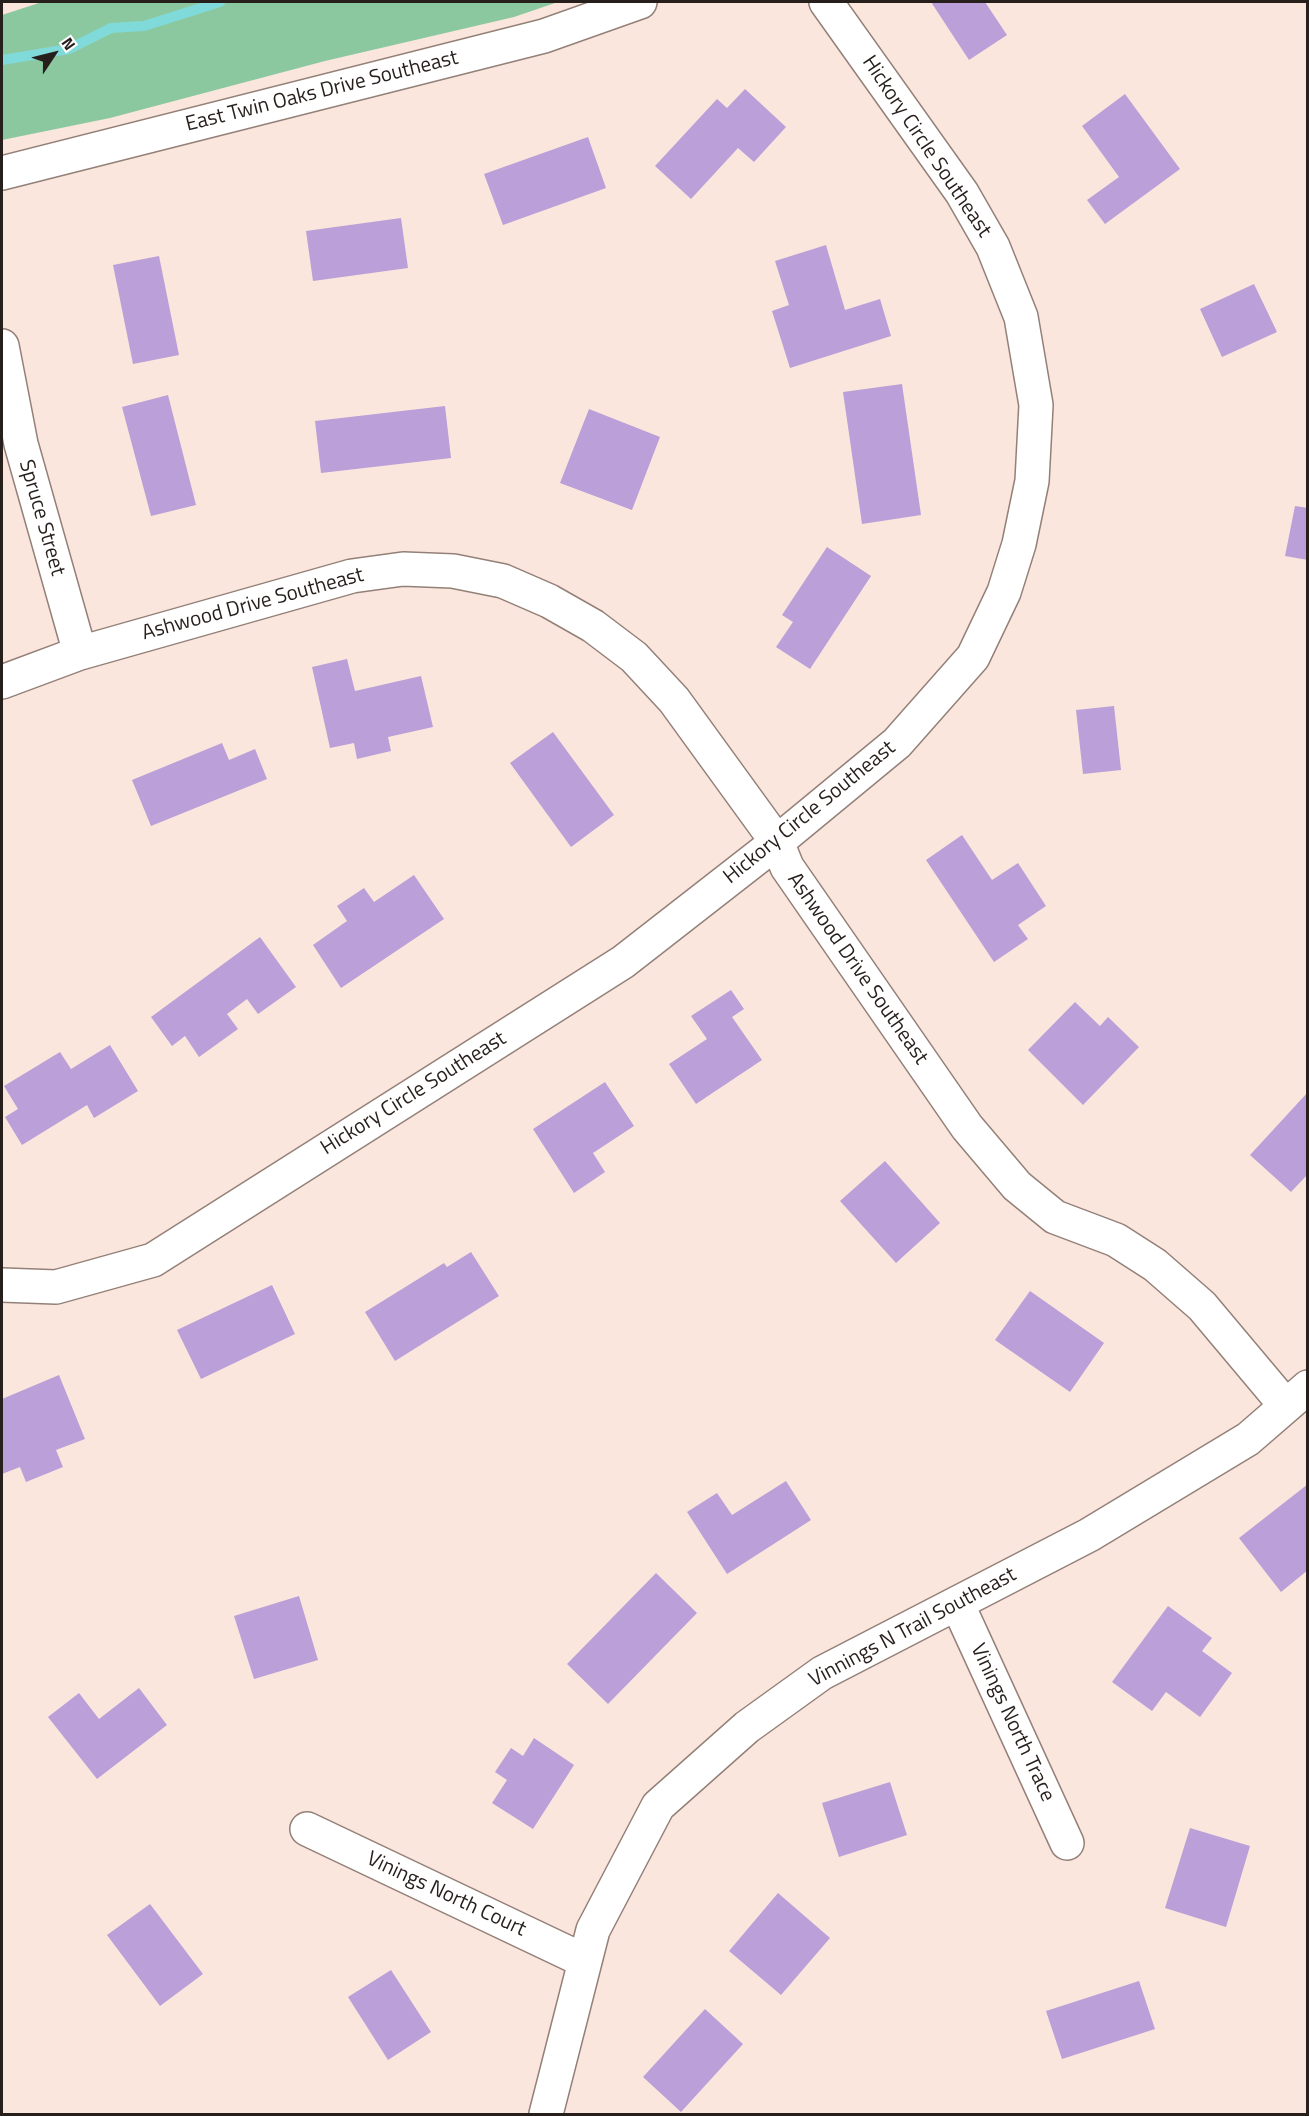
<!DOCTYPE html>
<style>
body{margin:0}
#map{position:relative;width:1309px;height:2116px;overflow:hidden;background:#fbe6dd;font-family:"Titillium Web",sans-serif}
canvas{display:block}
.frame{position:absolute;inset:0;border:3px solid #271f1c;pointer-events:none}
.north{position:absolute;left:24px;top:24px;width:60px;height:60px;-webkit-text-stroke:4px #fff;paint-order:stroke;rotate:55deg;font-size:16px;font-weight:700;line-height:24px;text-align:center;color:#271f1c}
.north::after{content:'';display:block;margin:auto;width:21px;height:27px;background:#271f1c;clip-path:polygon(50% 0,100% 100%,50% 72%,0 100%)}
</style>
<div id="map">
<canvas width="1309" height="2116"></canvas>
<div class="frame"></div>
<div class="north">N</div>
</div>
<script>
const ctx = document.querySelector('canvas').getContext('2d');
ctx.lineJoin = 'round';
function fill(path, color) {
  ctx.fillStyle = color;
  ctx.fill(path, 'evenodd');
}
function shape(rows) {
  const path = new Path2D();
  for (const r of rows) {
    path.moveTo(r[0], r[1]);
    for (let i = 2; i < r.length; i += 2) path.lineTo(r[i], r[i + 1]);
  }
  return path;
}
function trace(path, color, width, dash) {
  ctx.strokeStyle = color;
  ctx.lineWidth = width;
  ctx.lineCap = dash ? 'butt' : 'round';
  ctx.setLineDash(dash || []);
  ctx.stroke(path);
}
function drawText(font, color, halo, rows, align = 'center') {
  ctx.font = font + ' "Titillium Web",sans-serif';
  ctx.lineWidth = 4.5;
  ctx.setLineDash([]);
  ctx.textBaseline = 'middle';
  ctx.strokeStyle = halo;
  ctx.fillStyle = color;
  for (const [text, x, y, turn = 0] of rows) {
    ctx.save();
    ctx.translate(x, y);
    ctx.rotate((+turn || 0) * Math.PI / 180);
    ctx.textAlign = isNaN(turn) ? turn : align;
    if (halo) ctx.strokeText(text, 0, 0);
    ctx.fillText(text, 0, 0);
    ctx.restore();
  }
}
const forest = shape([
 [42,2,558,2,514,17,325,61,110,118,2,140,2,15]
]);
const stream = shape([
 [2,60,69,49,111,28,144,26,220,2]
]);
const building = shape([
 [931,2,985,2,1007,35,969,60],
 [745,89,786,127,754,162,738,148,691,199,655,166,717,99,727,108],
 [1125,94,1180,169,1105,224,1087,200,1119,177,1082,126],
 [588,137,606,188,503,225,484,174],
 [401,218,408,268,313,281,306,231],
 [826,245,845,310,880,299,891,336,790,368,772,311,789,305,775,261],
 [159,256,179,355,133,364,113,265],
 [1254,284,1277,332,1222,357,1200,309],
 [902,384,921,515,862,524,843,392],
 [168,395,196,505,151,516,122,407],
 [445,406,451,458,321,473,315,421],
 [589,409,660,437,632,510,560,483],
 [1295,506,1308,508,1308,560,1285,556],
 [827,547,871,576,810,669,776,647,793,622,782,615],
 [347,659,355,691,421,676,433,727,388,737,391,751,357,759,354,743,330,748,312,667],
 [1114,706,1121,770,1083,774,1076,710],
 [553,732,614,815,571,847,510,763],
 [222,743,229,760,255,749,267,779,151,826,132,780],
 [962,835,992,880,1018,863,1046,906,1018,925,1028,939,994,962,926,860],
 [414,875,444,919,341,988,313,945,347,921,337,906,364,888,374,902],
 [260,937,296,987,258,1014,247,999,227,1014,238,1029,199,1057,185,1036,172,1046,151,1017],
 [731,990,744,1009,732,1017,762,1060,696,1104,669,1064,707,1039,691,1016],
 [1075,1002,1100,1026,1108,1017,1139,1047,1083,1105,1028,1050],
 [110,1045,138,1091,94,1118,87,1105,22,1145,5,1117,18,1109,4,1086,60,1052,71,1069],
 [605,1082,634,1126,593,1153,605,1172,574,1193,533,1129],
 [1308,1092,1308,1174,1291,1192,1250,1155],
 [885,1161,940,1223,896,1263,840,1201],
 [471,1252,499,1296,395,1361,365,1312,444,1263,447,1267],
 [272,1285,295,1334,201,1379,177,1330],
 [1030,1291,1104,1343,1070,1392,995,1340],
 [59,1375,85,1439,56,1450,63,1467,26,1482,20,1467,2,1474,2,1399],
 [786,1481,811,1520,727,1574,687,1512,717,1493,732,1515],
 [1308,1484,1308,1570,1281,1592,1239,1538],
 [656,1573,697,1613,608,1704,567,1664],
 [299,1596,318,1660,254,1679,234,1616],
 [1168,1606,1212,1638,1202,1651,1232,1673,1200,1717,1166,1692,1152,1711,1112,1682],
 [139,1688,167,1725,97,1779,48,1717,79,1693,99,1719],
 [534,1738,574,1765,533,1829,492,1803,507,1780,495,1772,511,1748,523,1756],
 [890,1782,907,1835,839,1857,822,1803],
 [1190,1828,1250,1846,1226,1927,1165,1908],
 [778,1893,830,1938,781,1995,729,1951],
 [150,1904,203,1974,160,2006,107,1935],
 [391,1970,431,2032,388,2060,348,1997],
 [1139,1981,1155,2029,1062,2059,1046,2011],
 [705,2009,743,2044,681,2112,643,2077]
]);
const minor = shape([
 [2,173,544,36,640,2],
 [2,346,21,444,80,653],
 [2,682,80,653,352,576,403,569,453,571,503,581,549,601,593,626,634,657,674,700,777,842,787,867,967,1127,1017,1186,1055,1217,1116,1240,1155,1265,1202,1306,1286,1406],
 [2,1285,56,1287,153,1260,623,962,777,842,897,743,973,657,1004,592,1019,544,1032,481,1036,405,1021,317,993,247,962,193,826,2],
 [957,1603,1067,1843],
 [307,1829,585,1961],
 [546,2114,593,1930,658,1806,747,1727,822,1673,1089,1535,1248,1439,1308,1387]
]);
const streetNames = [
 ["East Twin Oaks Drive Southeast",322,92,-14],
 ["Hickory Circle Southeast",926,147,56],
 ["Spruce Street",41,518,74],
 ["Ashwood Drive Southeast",253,605,-15],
 ["Hickory Circle Southeast",810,813,-39],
 ["Ashwood Drive Southeast",857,969,55],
 ["Hickory Circle Southeast",414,1094,-32],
 ["Vinnings N Trail Southeast",913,1628,-28],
 ["Vinings North Trace",1012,1723,65],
 ["Vinings North Court",446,1895,25]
];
fill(forest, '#8cc89f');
trace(stream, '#81dada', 10);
fill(building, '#ba9fd8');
trace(minor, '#938078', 36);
trace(minor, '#fff', 33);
drawText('21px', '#271f1c', '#fff', streetNames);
</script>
